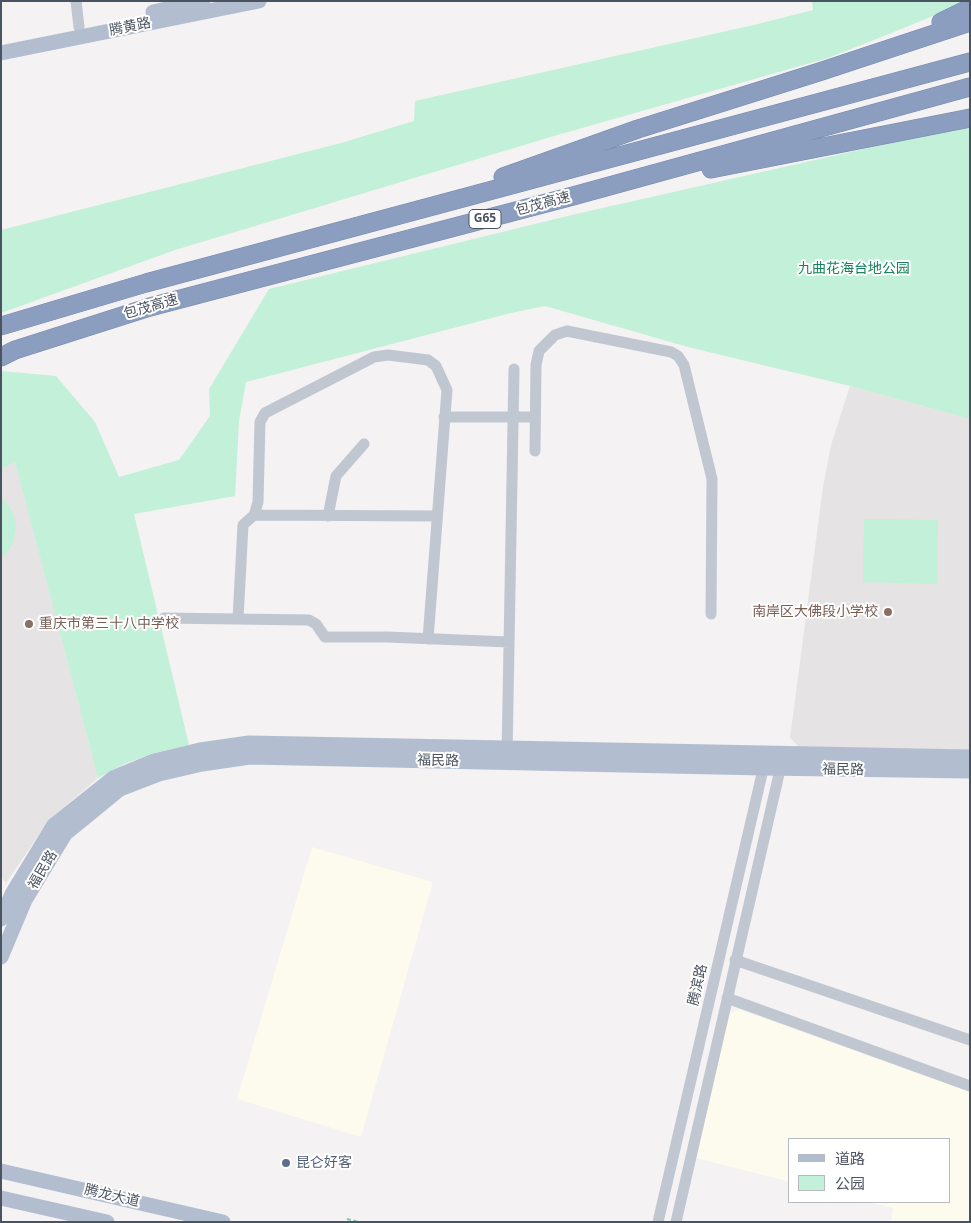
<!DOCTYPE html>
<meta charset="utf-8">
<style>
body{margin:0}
#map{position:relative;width:971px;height:1223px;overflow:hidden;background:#f4f2f2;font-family:"Open Sans","Noto Sans SC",sans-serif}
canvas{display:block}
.frame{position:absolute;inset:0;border:2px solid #4a5360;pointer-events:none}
.legend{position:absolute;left:788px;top:1138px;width:162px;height:65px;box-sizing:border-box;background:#fff;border:1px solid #b7babf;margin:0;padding:6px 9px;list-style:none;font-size:15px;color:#4a5360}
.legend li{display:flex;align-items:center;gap:10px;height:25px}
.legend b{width:25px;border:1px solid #b7babf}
</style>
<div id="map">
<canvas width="971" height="1223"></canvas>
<div class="frame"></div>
<ul class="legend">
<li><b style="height:6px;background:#b2bed0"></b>道路</li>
<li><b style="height:14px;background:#c2f0d9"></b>公园</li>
</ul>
</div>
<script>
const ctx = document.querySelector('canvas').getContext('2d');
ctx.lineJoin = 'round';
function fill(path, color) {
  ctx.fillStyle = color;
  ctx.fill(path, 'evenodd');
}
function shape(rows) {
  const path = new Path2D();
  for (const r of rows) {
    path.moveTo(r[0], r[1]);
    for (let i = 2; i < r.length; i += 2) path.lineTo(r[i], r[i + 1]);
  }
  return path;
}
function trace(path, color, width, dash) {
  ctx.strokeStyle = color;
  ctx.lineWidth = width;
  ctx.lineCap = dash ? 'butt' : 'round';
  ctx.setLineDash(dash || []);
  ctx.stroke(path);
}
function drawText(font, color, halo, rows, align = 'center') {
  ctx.font = font + ' "Open Sans","Noto Sans SC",sans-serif';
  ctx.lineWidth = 4;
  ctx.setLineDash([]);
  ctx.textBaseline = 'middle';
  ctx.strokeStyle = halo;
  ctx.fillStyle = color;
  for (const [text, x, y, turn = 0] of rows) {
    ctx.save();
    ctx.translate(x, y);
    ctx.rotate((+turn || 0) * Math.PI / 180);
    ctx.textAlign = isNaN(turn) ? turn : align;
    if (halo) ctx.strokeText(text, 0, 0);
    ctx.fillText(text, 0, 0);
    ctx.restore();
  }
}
const commercial = shape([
 [312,847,433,882,361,1137,237,1099],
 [738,1009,970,1092,970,1222,891,1222,893,1208,868,1202,950,1202,950,1139,790,1139,790,1182,696,1158,728,1015]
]);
const education = shape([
 [850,386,970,419,970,751,800,748,790,738,823,487,831,445],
 [15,461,98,778,49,820,6,883,1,877,1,469]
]);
const green = shape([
 [812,1,964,1,952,8,889,34,828,58,554,136,175,250,1,313,1,230,341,143,414,121,415,101,758,24,813,10],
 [970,125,970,419,850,386,688,347,545,306,511,313,246,382,239,421,235,496,134,514,189,745,151,754,124,764,98,778,15,462,1,469,1,371,56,376,95,422,119,477,179,460,210,416,209,389,269,289,576,214],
 [1,499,9,506,13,513,15,521,16,528,13,543,9,550,1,558],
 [864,519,938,520,937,584,863,582]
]);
const path = shape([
 [347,1219,359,1222]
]);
const minor = shape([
 [76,1,79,27],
 [444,417,535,417],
 [535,451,536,365,539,351,555,335,567,331,671,352,678,356,684,365,712,479,711,614],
 [254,515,437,516],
 [328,516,336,476,364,444],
 [164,618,309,620,316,624,325,637,387,637,509,642],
 [238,619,243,525,254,515,258,502,260,422,265,413,374,357,388,355,428,360,436,366,447,390,428,639],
 [507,756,514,369],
 [735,960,970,1040],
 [727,998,970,1086],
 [658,1222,765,761],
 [676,1222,782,761]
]);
const major = shape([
 [153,12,203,1],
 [1,53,259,1],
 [1,919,12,894,54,825,113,778,154,761,200,750,249,743,970,757],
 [1,957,25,900,65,834,120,789,159,774,202,764,250,757,763,768,970,771],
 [1,1171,223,1222],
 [1,1198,107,1222]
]);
const highway = shape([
 [941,22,970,8],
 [711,169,970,118],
 [503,177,638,129,819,72,970,22],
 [1,326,146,283,970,62],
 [1,357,15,350,150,307,573,196,970,87]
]);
const markers = [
 [888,612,5,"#8d6e63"],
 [29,624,5,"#8d6e63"],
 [286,1163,5,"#5c6f8a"]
];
const shields = [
 [485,219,32]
];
const shieldNames = [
 ["G65",485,219]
];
const streetNames = [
 ["腾黄路",130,27,-11],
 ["包茂高速",543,204,-15],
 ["包茂高速",151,307,-16],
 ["福民路",438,761,1],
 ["福民路",843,770,1],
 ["福民路",43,870,-59],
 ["腾滨路",698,985,-77],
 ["腾龙大道",112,1196,13]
];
const parkNames = [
 ["九曲花海台地公园",854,269]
];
const educationNames = [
 ["南岸区大佛段小学校",878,612],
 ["重庆市第三十八中学校",39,624,"left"]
];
const serviceNames = [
 ["昆仑好客",296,1163]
];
fill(commercial, '#fdfaee');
fill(education, '#e5e3e4');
fill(green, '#c2f0d9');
trace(highway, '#7689ac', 19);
trace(path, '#7aceaf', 2, [4, 2.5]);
trace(minor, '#c0c7d1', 11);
trace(major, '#b2bed0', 15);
trace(highway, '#8b9ec0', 18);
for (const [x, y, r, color] of markers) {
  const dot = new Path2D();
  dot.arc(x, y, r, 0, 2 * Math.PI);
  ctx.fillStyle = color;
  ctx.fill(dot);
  trace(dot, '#fff', 2);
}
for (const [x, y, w] of shields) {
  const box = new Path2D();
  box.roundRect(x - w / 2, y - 9.5, w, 19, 4);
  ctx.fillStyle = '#fff';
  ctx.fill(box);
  trace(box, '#4a5360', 1);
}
drawText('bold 12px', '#4a5360', null, shieldNames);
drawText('14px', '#4a5360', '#fff', streetNames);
drawText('14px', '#18835b', '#fff', parkNames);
drawText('14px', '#785e54', '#fff', educationNames, 'right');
drawText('14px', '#4e5e75', '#fff', serviceNames, 'left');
</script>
